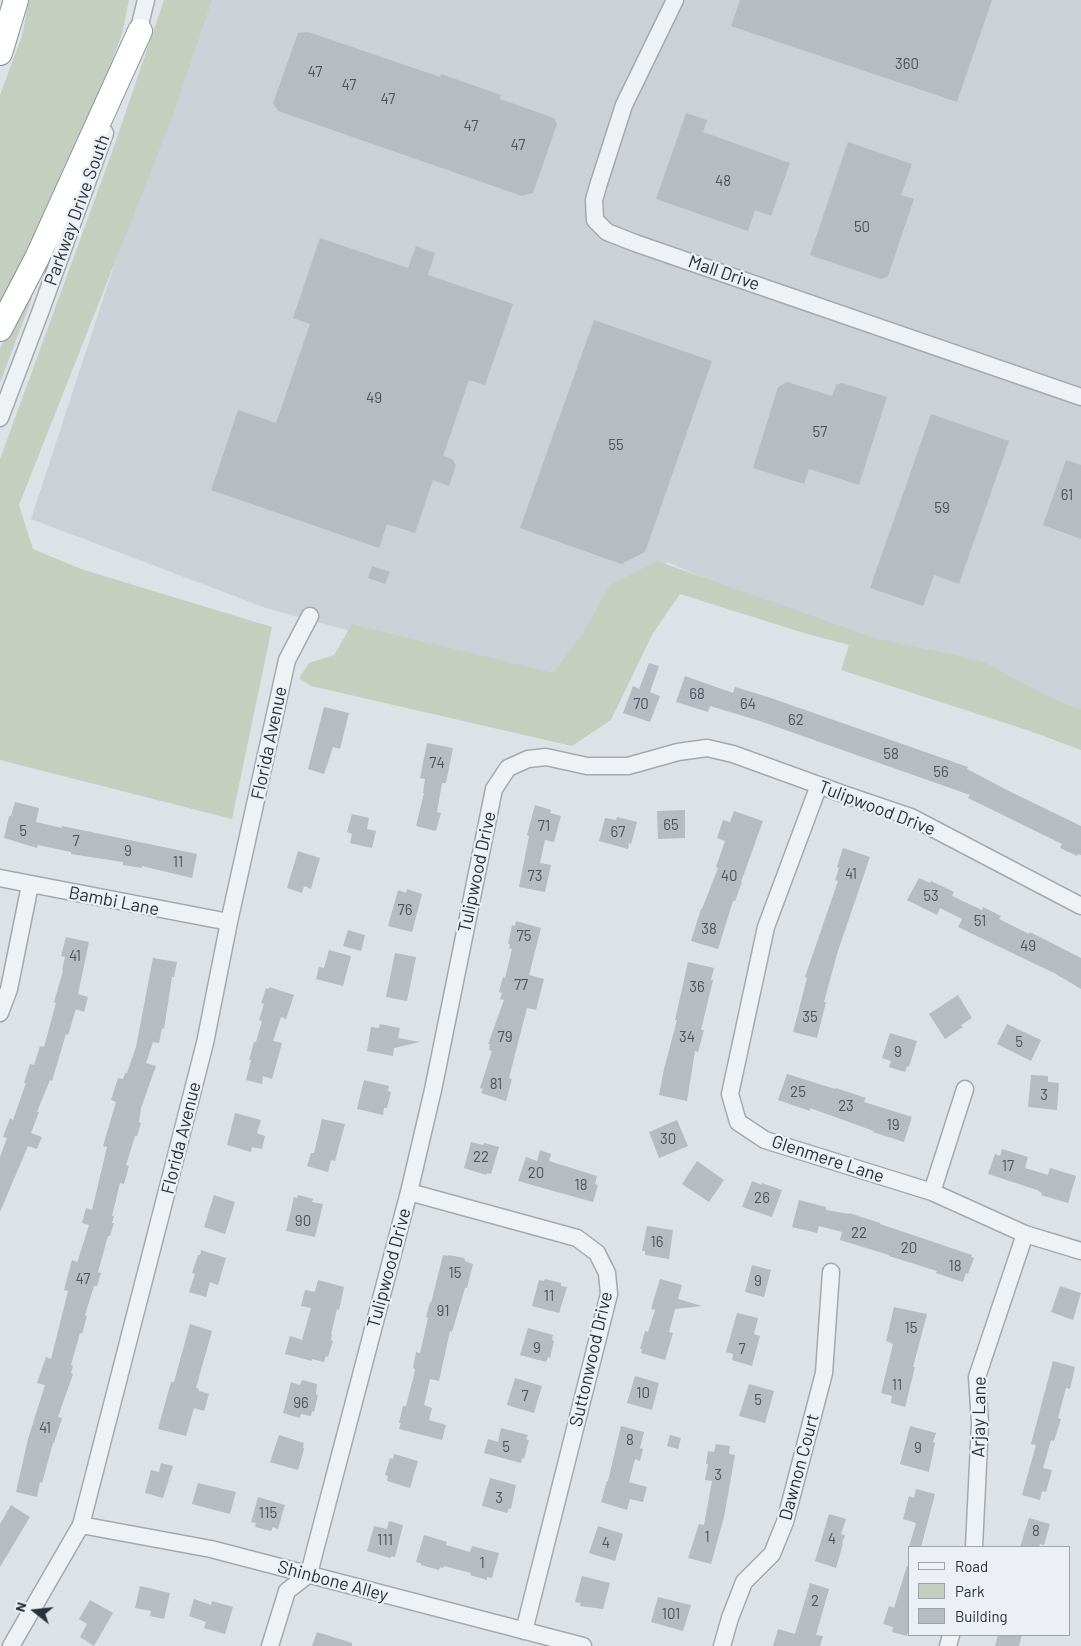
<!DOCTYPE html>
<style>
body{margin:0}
#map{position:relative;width:1081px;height:1646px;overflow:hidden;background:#dde2e6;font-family:Barlow,sans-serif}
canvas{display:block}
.legend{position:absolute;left:908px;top:1546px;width:162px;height:90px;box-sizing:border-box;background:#ecf0f4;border:1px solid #9ea4aa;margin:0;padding:6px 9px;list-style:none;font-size:15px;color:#28323b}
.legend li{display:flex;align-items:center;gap:10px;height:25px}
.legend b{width:25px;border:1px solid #9ea4aa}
.north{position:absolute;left:10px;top:1586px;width:50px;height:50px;-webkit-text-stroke:4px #ecf0f4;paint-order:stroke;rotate:286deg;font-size:14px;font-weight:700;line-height:20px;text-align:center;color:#28323b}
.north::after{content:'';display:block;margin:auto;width:18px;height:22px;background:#28323b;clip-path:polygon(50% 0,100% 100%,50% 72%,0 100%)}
</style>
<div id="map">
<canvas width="1081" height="1646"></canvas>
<ul class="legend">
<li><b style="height:6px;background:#eff2f4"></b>Road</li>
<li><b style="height:14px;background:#c5cfbf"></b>Park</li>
<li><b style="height:14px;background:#b5bcc2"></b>Building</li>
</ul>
<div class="north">N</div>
</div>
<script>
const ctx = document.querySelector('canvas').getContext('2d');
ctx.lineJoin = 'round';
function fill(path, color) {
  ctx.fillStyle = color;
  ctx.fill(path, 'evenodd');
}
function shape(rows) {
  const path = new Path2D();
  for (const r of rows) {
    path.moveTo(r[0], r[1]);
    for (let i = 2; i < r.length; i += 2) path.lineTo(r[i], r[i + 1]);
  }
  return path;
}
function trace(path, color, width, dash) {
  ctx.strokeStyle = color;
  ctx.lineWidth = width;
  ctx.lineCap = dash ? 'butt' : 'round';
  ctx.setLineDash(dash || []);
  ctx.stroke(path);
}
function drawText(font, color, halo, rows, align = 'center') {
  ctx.font = font + ' Barlow,sans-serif';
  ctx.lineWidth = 4.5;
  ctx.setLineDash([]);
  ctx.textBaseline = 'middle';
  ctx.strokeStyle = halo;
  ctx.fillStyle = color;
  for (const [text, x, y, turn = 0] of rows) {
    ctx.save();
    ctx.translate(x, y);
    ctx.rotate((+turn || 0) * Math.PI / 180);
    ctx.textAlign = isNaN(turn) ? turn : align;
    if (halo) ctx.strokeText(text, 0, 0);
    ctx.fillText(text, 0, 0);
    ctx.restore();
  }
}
const built = shape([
 [201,0,1081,0,1081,738,667,562,571,691,266,608,31,519]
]);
const green = shape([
 [29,0,129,0,122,34,89,123,0,319,0,95,22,36],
 [164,0,212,0,172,118,19,505,33,549,81,569,272,627,232,819,0,760,0,459,111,155],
 [31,293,32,298,0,383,0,348,26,297],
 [657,561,875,638,982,661,1045,695,1081,710,1081,750,1027,730,841,670,849,645,804,633,680,594,652,635,611,720,572,746,311,686,299,678,309,663,334,655,352,624,553,673,583,633,610,585]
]);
const building = shape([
 [740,0,992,0,957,102,731,26],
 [308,32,440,77,441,74,501,95,500,99,554,118,557,124,533,193,522,196,278,111,273,103,298,33],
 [686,113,707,120,703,132,790,163,771,216,755,210,748,231,656,199],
 [848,142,912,164,901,195,914,199,888,276,881,279,810,255],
 [320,238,408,268,416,246,435,253,428,275,513,304,485,385,469,380,443,456,452,459,456,465,449,486,433,480,415,533,387,524,379,548,211,490,238,410,276,423,310,324,293,318],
 [594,320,712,361,645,552,621,564,520,528],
 [787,382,832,396,836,385,842,383,887,397,859,485,809,469,804,484,753,468,778,387],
 [931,414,1009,441,959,584,934,575,923,606,870,588],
 [1066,460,1081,465,1081,539,1043,525],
 [372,566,390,572,385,584,368,578],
 [649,663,659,666,650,692,660,696,650,722,623,713,633,686,639,689],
 [685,676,733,693,735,687,768,697,968,767,967,769,1009,791,1081,826,1081,855,1078,854,1077,856,1060,848,1062,844,968,798,970,795,760,721,710,706,708,712,676,702],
 [324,707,349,713,340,749,333,747,324,774,308,769],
 [427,743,453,748,446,783,442,783,437,812,441,813,436,831,416,826,424,793,423,793,425,779,420,778],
 [15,802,39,808,36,822,62,828,62,826,197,854,192,878,142,866,142,868,123,865,123,862,71,854,71,852,38,845,37,848,4,838,9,816,11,816],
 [535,805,551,810,550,813,561,816,554,842,545,840,540,863,551,865,545,892,519,887,529,836,527,835],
 [685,810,685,838,658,839,657,811],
 [734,811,763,821,741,882,742,882,735,901,733,901,718,949,691,941,701,909,702,909,718,868,716,867,725,841,717,838,723,820,730,822],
 [352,814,369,818,367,829,376,831,372,848,350,843,352,834,347,832],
 [617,817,637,822,631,844,629,843,628,849,599,841,605,818,616,820],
 [843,848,870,857,837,954,824,1002,826,1002,817,1038,793,1032,807,978,805,977,838,881,835,880,839,868,837,867],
 [298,851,320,858,311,889,304,886,302,893,287,888],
 [919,878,930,883,931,881,954,892,952,896,982,910,983,907,1001,916,999,919,1029,934,1030,932,1081,958,1081,989,1056,974,958,927,962,919,940,908,937,915,907,900],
 [407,889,422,894,412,932,388,926,398,890,406,893],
 [516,921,541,928,529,975,544,979,536,1010,527,1008,509,1078,512,1079,506,1101,481,1093,483,1089,480,1088,492,1051,489,1050,490,1044,488,1044,504,1000,500,999,502,993,499,992,503,977,505,978,512,949,509,948,510,944,508,944,512,925,515,926],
 [348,930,365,935,361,951,343,946],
 [66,937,89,942,78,994,88,997,84,1012,76,1009,68,1035,66,1034,52,1081,50,1080,37,1112,39,1112,31,1133,42,1137,37,1149,28,1146,0,1212,0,1157,7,1138,3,1137,10,1118,13,1120,26,1083,24,1083,30,1064,34,1065,40,1046,44,1047,56,1003,54,1002,63,971,62,970,65,957,61,956],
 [329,950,351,956,343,986,316,979,319,967,324,968],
 [395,953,416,957,407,1001,386,997],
 [153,958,177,962,174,977,172,977,164,1029,162,1028,159,1043,153,1042,146,1063,156,1066,141,1108,139,1122,141,1123,137,1136,135,1136,126,1165,129,1166,124,1184,120,1183,112,1216,114,1216,112,1223,114,1223,110,1236,108,1236,98,1272,101,1273,97,1286,94,1286,85,1315,87,1316,82,1334,80,1333,71,1365,73,1366,71,1373,73,1374,58,1417,62,1418,54,1443,53,1443,42,1483,40,1482,37,1497,16,1492,28,1439,45,1385,37,1383,46,1357,51,1359,68,1291,64,1290,72,1260,77,1262,78,1260,89,1225,82,1223,86,1208,92,1210,107,1147,103,1146,116,1102,111,1100,118,1078,123,1079,125,1073,127,1073,136,1047],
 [688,962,714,968,711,980,713,980,701,1030,704,1030,698,1052,695,1051,687,1101,659,1095,664,1069,677,1020,675,1020],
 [269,987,294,995,286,1019,281,1017,273,1041,282,1043,272,1079,263,1076,262,1084,246,1080,251,1060,249,1060,254,1042,256,1042,262,1021,259,1020,264,1004,261,1003,266,988,269,989],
 [958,995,972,1018,961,1025,963,1027,945,1039,929,1014],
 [380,1024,400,1028,398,1038,420,1042,394,1048,393,1056,367,1051,371,1027,379,1028],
 [1007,1024,1041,1040,1031,1061,997,1044],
 [890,1033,917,1041,909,1067,907,1066,905,1072,889,1067,891,1061,882,1058],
 [787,1074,835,1089,836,1088,866,1098,864,1102,912,1117,904,1142,873,1132,874,1131,810,1108,810,1111,778,1100],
 [1031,1075,1048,1076,1048,1082,1059,1083,1057,1110,1028,1107],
 [364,1080,389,1086,388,1091,391,1092,387,1108,384,1108,383,1115,357,1109],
 [235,1113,261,1120,257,1133,265,1136,262,1149,252,1147,251,1152,227,1145],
 [322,1119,345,1124,335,1161,331,1160,328,1172,307,1166,311,1153,314,1153],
 [677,1120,688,1146,659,1158,649,1132],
 [471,1142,483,1145,484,1143,499,1147,491,1174,487,1173,486,1175,464,1168],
 [1002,1149,1028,1157,1025,1168,1048,1175,1050,1168,1076,1176,1068,1203,1041,1195,1042,1193,1037,1190,988,1174,995,1154,1000,1156],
 [540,1150,551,1154,549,1161,597,1176,595,1184,598,1185,593,1202,518,1181,526,1157,537,1161],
 [697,1161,724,1180,709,1202,682,1184],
 [752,1181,762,1185,762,1183,782,1190,772,1217,742,1207],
 [214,1195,235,1202,225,1234,204,1227],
 [298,1195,313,1199,312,1202,323,1204,315,1237,286,1231,294,1197,297,1198],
 [799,1200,826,1207,826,1210,849,1214,849,1213,880,1223,880,1224,972,1255,971,1257,974,1258,968,1274,966,1273,963,1282,936,1273,937,1271,889,1256,889,1255,840,1240,842,1232,819,1226,817,1233,792,1227],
 [647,1226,673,1230,669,1259,645,1255,645,1251,642,1251],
 [201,1250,226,1258,218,1285,210,1282,206,1297,189,1292,195,1274,192,1273,198,1255,200,1255],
 [443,1255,448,1256,449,1255,464,1258,465,1261,473,1264,467,1288,465,1288,452,1332,450,1331,439,1381,430,1379,424,1405,432,1408,429,1420,446,1425,442,1440,399,1429,401,1423,399,1423,403,1406,406,1406,414,1375,415,1369,413,1368,416,1352,420,1353,428,1318,426,1317,430,1302,431,1303],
 [752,1265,771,1270,764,1297,745,1292],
 [545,1279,561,1283,561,1286,567,1287,559,1313,532,1306,539,1280,544,1281],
 [660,1279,682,1285,678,1299,702,1306,675,1309,669,1332,673,1333,665,1360,641,1353,642,1349,640,1349,645,1331,648,1332,655,1310,651,1309],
 [318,1280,344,1287,339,1310,337,1309,331,1334,332,1334,331,1340,333,1341,328,1357,326,1356,324,1362,312,1359,312,1361,285,1354,290,1336,302,1340,311,1308,301,1306,305,1290,315,1292],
 [1060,1286,1081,1293,1073,1320,1051,1312],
 [894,1307,927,1314,913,1367,915,1367,905,1407,891,1403,892,1396,881,1393,893,1344,886,1341],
 [737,1313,758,1318,754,1334,760,1336,752,1366,732,1360,733,1354,726,1352],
 [190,1324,212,1331,196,1388,199,1389,199,1391,209,1394,204,1411,194,1408,186,1436,158,1429,171,1382,174,1382],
 [528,1328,553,1335,552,1340,554,1341,550,1358,548,1357,546,1362,520,1355],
 [1053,1361,1075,1367,1070,1389,1066,1388,1058,1418,1061,1419,1054,1441,1051,1440,1043,1468,1052,1470,1046,1492,1042,1491,1040,1500,1022,1495,1036,1445,1031,1444],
 [635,1376,659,1383,652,1410,627,1403],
 [515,1378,542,1386,534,1413,507,1405],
 [302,1380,317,1384,316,1394,318,1395,314,1412,312,1411,311,1416,301,1414,300,1418,283,1413,291,1382,300,1385],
 [749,1384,774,1391,765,1423,739,1416],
 [621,1426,644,1432,640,1448,643,1449,640,1461,635,1459,629,1482,647,1487,643,1502,630,1499,627,1510,601,1502,607,1481,608,1481],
 [910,1426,936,1433,933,1442,935,1443,929,1472,900,1464],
 [501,1428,528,1435,526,1439,529,1440,524,1459,522,1458,521,1463,484,1453,488,1439,498,1442],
 [279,1435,304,1443,303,1447,304,1449,298,1470,270,1462],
 [670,1435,681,1438,678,1449,667,1446],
 [716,1444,730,1446,729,1454,735,1455,724,1517,711,1564,688,1558,699,1524,704,1525,712,1481,705,1480,708,1464,706,1464,708,1451,714,1452],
 [394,1454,418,1461,410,1488,387,1481,388,1476,385,1475,390,1458,393,1459],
 [161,1463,173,1466,163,1498,145,1493,151,1470,159,1472],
 [490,1478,516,1485,511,1509,509,1508,507,1513,482,1506],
 [198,1483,236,1492,230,1514,192,1504],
 [916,1489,935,1494,921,1547,909,1547,916,1523,903,1519,909,1496,914,1498],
 [258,1497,285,1505,278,1529,273,1527,271,1531,255,1527,256,1523,251,1522],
 [11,1505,30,1517,0,1567,0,1524],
 [829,1514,846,1519,841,1534,845,1535,842,1543,843,1544,836,1568,815,1561],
 [1029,1518,1050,1524,1044,1545,1040,1544,1039,1547,1020,1547],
 [389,1521,403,1525,395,1557,392,1556,390,1558,367,1551,374,1526,387,1529],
 [598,1526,623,1534,615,1561,589,1553],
 [424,1535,447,1542,446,1545,470,1552,472,1546,499,1553,492,1578,487,1577,487,1580,470,1575,471,1573,444,1566,443,1568,440,1567,439,1570,421,1565,421,1563,416,1562],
 [907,1566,910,1567,910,1624,907,1636,892,1632,893,1627,883,1624,889,1606,894,1608],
 [582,1576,610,1583,603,1609,580,1606,581,1603,575,1602],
 [810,1583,829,1589,816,1635,823,1636,820,1646,773,1646,778,1629,795,1634],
 [140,1586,170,1593,164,1619,150,1616,151,1611,135,1608],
 [658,1597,691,1605,683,1631,651,1622],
 [194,1599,211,1605,212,1601,233,1607,225,1634,204,1628,206,1622,189,1616],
 [90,1600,113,1613,94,1646,80,1637,87,1624,79,1619],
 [317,1632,352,1643,352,1646,312,1646],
 [998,1635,1022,1635,1019,1646,995,1646]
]);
const minor = shape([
 [675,0,624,105,598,186,594,200,595,220,607,232,635,243,1081,397],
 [136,41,146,0],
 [0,418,41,310,105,133],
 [819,785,766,927,730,1094,738,1122,765,1140,932,1192,1025,1234,1081,1251],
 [0,878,229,922],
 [0,1013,9,989,30,885],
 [409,1192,577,1238,597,1253,607,1273,609,1294,524,1631],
 [932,1192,965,1089],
 [81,1525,211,1549,583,1646],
 [974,1547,980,1423,977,1377,1025,1234],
 [11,1646,81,1525,205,1043,229,922,287,660,310,616],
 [270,1646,287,1591,309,1574,313,1558,409,1192,433,1090,494,789,508,768,528,759,546,757,587,766,628,766,678,752,707,748,733,754,846,795,911,817,1081,906],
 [722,1646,730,1618,744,1582,772,1554,785,1522,824,1373,831,1272],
 [948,1646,951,1635]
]);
const highway = shape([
 [0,53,16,0],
 [0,329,37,258,140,31]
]);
const numberNames = [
 ["360",907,64],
 ["47",315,72],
 ["47",349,85],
 ["47",388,99],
 ["47",471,126],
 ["47",518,145],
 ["48",723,181],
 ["50",862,227],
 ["49",374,398],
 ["57",820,432],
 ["55",616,445],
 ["61",1067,495],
 ["59",942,508],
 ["68",697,694],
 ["70",641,704],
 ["64",748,704],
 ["62",796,720],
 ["58",891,754],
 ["74",437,763],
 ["56",941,772],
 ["65",671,825],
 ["71",544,826],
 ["5",23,831],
 ["67",618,832],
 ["7",76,841],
 ["9",128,851],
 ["11",178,862],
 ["41",851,874],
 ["73",535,876],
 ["40",729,876],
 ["53",931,896],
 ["76",405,910],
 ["51",980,921],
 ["38",709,929],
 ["75",524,936],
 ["49",1028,946],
 ["41",75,956],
 ["77",521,985],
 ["36",697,987],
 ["35",810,1017],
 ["79",505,1037],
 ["34",687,1037],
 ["5",1019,1042],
 ["9",898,1052],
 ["81",496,1084],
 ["25",798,1092],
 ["3",1044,1095],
 ["23",846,1106],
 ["19",893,1125],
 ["30",668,1139],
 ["22",481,1157],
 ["17",1008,1166],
 ["20",536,1173],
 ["18",581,1185],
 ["26",762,1198],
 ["90",303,1221],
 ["22",859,1233],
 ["16",657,1242],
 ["20",909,1248],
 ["18",955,1266],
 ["15",455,1273],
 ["47",83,1279],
 ["9",758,1281],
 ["11",549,1296],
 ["91",443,1311],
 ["15",911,1328],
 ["9",537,1348],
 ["7",742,1349],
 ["11",897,1385],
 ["10",643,1393],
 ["7",525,1396],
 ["5",758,1400],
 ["96",301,1403],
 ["41",45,1428],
 ["8",630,1440],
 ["5",506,1447],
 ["9",918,1448],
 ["3",718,1475],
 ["3",499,1498],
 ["115",268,1513],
 ["8",1036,1531],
 ["1",707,1537],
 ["4",832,1539],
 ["111",385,1540],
 ["4",606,1543],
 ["1",482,1563],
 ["2",815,1601],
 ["101",671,1614]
];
const streetNames = [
 ["Parkway Drive South",77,210,-70],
 ["Mall Drive",724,273,19],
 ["Florida Avenue",269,743,-78],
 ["Tulipwood Drive",877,808,21],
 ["Tulipwood Drive",477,872,-78],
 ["Bambi Lane",114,901,11],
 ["Florida Avenue",181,1138,-76],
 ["Glenmere Lane",828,1159,18],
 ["Tulipwood Drive",389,1268,-75],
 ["Suttonwood Drive",591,1359,-77],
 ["Arjay Lane",979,1417,-89],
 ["Dawnon Court",799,1467,-75],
 ["Shinbone Alley",333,1581,15]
];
fill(built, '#cbd1d7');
fill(green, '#c5cfbf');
fill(building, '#b5bcc2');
trace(minor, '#a3aaaf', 19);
trace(highway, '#86919b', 26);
trace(minor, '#eff2f4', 16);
trace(highway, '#fff', 24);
drawText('15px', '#4b545d', null, numberNames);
drawText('18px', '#28323b', '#ecf0f4', streetNames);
</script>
